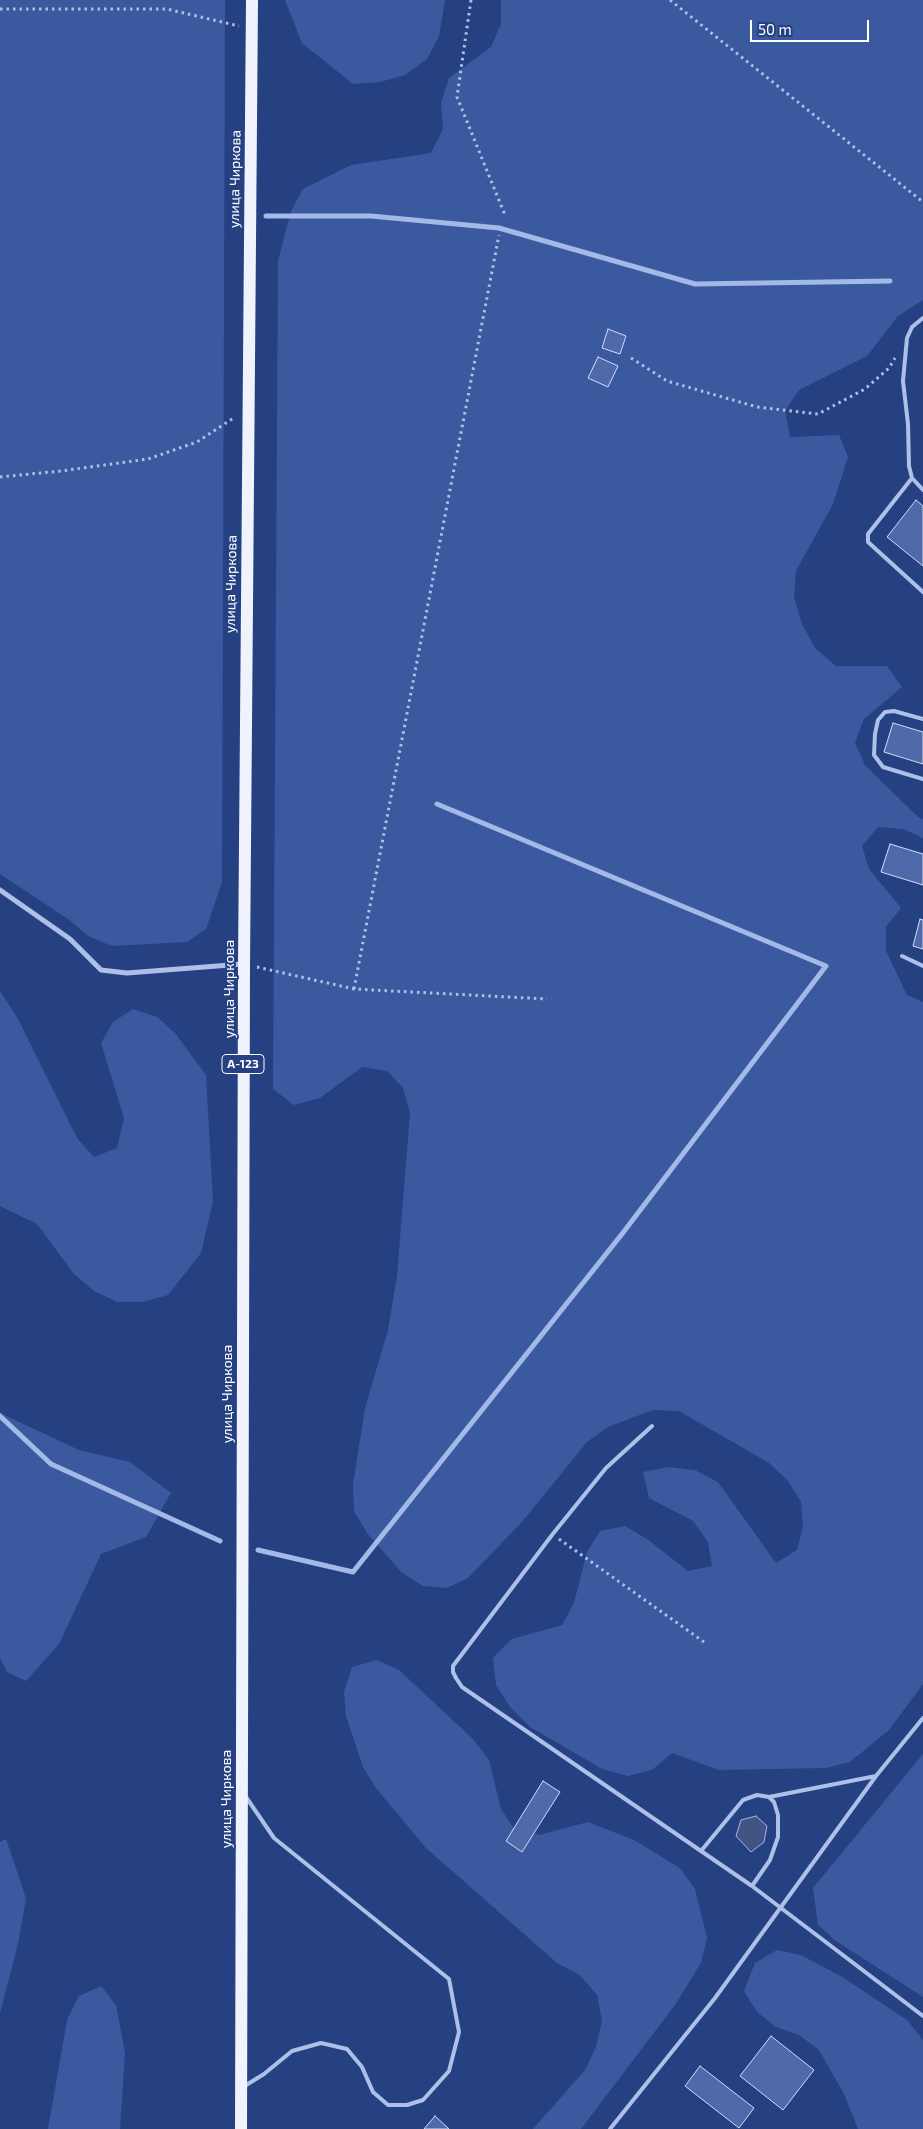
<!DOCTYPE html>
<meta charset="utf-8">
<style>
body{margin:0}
#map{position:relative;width:923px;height:2129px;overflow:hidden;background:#264182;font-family:"Exo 2",sans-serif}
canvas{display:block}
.scale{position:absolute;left:750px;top:20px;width:119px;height:22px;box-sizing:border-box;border:2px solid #fff;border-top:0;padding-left:6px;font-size:15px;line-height:18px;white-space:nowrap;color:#fff;-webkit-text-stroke:4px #264182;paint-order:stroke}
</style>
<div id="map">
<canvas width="923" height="2129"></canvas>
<div class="scale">50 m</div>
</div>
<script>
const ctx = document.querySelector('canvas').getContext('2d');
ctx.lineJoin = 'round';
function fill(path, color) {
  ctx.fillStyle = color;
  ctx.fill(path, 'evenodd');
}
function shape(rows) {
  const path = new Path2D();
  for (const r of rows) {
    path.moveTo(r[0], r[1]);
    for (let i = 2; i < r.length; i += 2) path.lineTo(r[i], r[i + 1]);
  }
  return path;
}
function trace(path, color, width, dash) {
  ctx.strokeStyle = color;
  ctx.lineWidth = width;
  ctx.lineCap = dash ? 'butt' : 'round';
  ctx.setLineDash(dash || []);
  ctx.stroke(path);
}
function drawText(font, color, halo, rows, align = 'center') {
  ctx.font = font + ' "Exo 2",sans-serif';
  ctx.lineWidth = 4;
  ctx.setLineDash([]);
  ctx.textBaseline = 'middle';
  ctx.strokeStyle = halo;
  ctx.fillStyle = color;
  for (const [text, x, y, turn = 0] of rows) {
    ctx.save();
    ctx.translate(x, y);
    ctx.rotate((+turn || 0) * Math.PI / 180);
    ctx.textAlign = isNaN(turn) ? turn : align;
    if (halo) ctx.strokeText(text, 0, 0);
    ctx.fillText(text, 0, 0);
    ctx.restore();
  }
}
const green = shape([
 [0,0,225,0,222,882,206,929,187,942,112,946,88,936,68,919,0,874],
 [285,0,445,0,439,36,427,59,405,75,380,82,353,84,302,43],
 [501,0,923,0,923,300,898,316,867,356,799,390,785,411,790,437,839,435,848,457,833,504,796,571,794,597,802,624,815,648,836,666,887,666,902,687,864,719,855,743,865,765,918,817,923,819,923,838,903,829,878,827,862,846,869,869,901,908,886,927,886,951,907,995,923,1002,923,1684,889,1730,850,1762,826,1768,719,1770,672,1753,652,1770,628,1776,602,1769,530,1727,510,1707,496,1685,493,1658,512,1639,562,1625,574,1603,587,1552,600,1531,625,1526,647,1539,688,1571,712,1566,708,1542,693,1521,649,1498,643,1472,669,1467,695,1470,718,1482,776,1563,797,1550,803,1526,801,1502,788,1481,769,1463,679,1411,653,1410,608,1427,587,1442,522,1522,468,1578,447,1588,423,1586,401,1572,367,1533,354,1511,353,1485,365,1408,388,1330,397,1276,410,1113,403,1088,387,1071,362,1067,320,1098,294,1105,273,1089,278,261,291,211,303,189,351,165,431,153,443,129,441,103,449,78,491,47,501,24],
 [0,991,18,1019,77,1138,94,1157,117,1148,124,1118,101,1043,113,1022,133,1009,157,1017,175,1033,206,1075,213,1201,201,1253,168,1295,143,1302,117,1302,94,1291,74,1274,37,1224,0,1206],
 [0,1413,79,1450,130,1462,171,1493,146,1537,101,1554,59,1644,26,1681,7,1672,0,1658],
 [377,1660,399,1670,473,1739,489,1760,501,1809,514,1829,539,1835,588,1822,634,1840,680,1868,695,1889,707,1938,701,1963,675,2005,581,2129,533,2129,585,2070,596,2047,602,2021,597,1995,580,1975,557,1963,426,1848,376,1788,363,1767,346,1716,344,1692,352,1667],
 [923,1754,923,1997,836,1941,818,1925,813,1888],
 [6,1839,26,1898,18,1944,0,2013,0,1842],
 [777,1950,801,1955,844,1978,907,2020,923,2040,923,2129,858,2129,844,2094,819,2050,799,2035,776,2027,757,2012,744,1991,755,1963],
 [101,1986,116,2005,125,2053,120,2129,48,2129,67,2020,79,1996]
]);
const water = shape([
 [756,1816,767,1826,764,1842,751,1852,736,1836,741,1820,756,1816]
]);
const stream = shape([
 [266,216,371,216,499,228,695,284,890,281],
 [0,1416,51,1464,220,1541],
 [258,1550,353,1572,622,1234,826,966,437,804]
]);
const building = shape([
 [608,329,626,336,620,354,602,348,608,329],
 [598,357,618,366,608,387,588,378,598,357],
 [916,500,923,506,923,566,887,537,916,500],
 [893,723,923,732,923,764,884,752,893,723],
 [890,844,923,854,923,885,881,872,890,844],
 [920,919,923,920,923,949,913,946,920,919],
 [543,1781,560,1792,522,1852,506,1841,543,1781],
 [771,2036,814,2070,783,2110,740,2076,771,2036],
 [700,2066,754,2108,739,2128,685,2086,700,2066],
 [435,2116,449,2129,424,2129,435,2116]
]);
const path = shape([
 [471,0,457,97,505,215],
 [670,0,923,202],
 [0,9,167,9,239,26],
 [631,358,667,381,757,407,818,414,865,389,889,368,895,358],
 [0,477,61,471,148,459,197,442,235,417],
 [257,967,354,989,547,999],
 [354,989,499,235],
 [559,1539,704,1642]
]);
const lane = shape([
 [923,318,912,327,907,338,903,381,908,424,909,466,912,478,923,490],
 [912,478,868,534,868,542,923,592],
 [923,719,894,711,885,712,878,720,875,734,874,755,883,767,923,779],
 [902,956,923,966],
 [652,1426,606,1468,552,1535,453,1666,453,1672,456,1678,462,1687,752,1886,923,2016],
 [769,1797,876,1776],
 [701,1851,743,1800,757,1795,769,1797,774,1802,778,1815,778,1837,770,1860,752,1886],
 [243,2087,264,2074,292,2051,321,2043,347,2049,362,2067,373,2092,388,2105,407,2105,423,2100,449,2071,459,2032,449,1979,274,1838,246,1797],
 [610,2129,715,1998,876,1776,923,1718]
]);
const street = shape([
 [0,890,70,939,101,970,127,973,243,964]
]);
const primary = shape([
 [241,2129,244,964,252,0]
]);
const shields = [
 [243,1064,42]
];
const shieldNames = [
 ["А-123",243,1064]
];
const streetNames = [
 ["улица Чиркова",235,179,-89],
 ["улица Чиркова",231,584,-89],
 ["улица Чиркова",229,989,-90],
 ["улица Чиркова",227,1394,-90],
 ["улица Чиркова",226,1799,-90]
];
fill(green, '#3b599f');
fill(water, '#415484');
trace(water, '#a3b9e7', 1);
trace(stream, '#a3b9e7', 5);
fill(building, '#4f6aaa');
trace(building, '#d2ddf5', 1);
trace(path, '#aec0e7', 3, [2.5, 4]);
trace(lane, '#aec0e7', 4);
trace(street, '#aec0e7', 5);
trace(primary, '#f0f3fd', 12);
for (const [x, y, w] of shields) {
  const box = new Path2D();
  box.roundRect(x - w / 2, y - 9.5, w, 19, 4);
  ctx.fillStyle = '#264182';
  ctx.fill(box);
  trace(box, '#fff', 1);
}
drawText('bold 12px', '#fff', null, shieldNames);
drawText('14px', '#fff', '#264182', streetNames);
</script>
